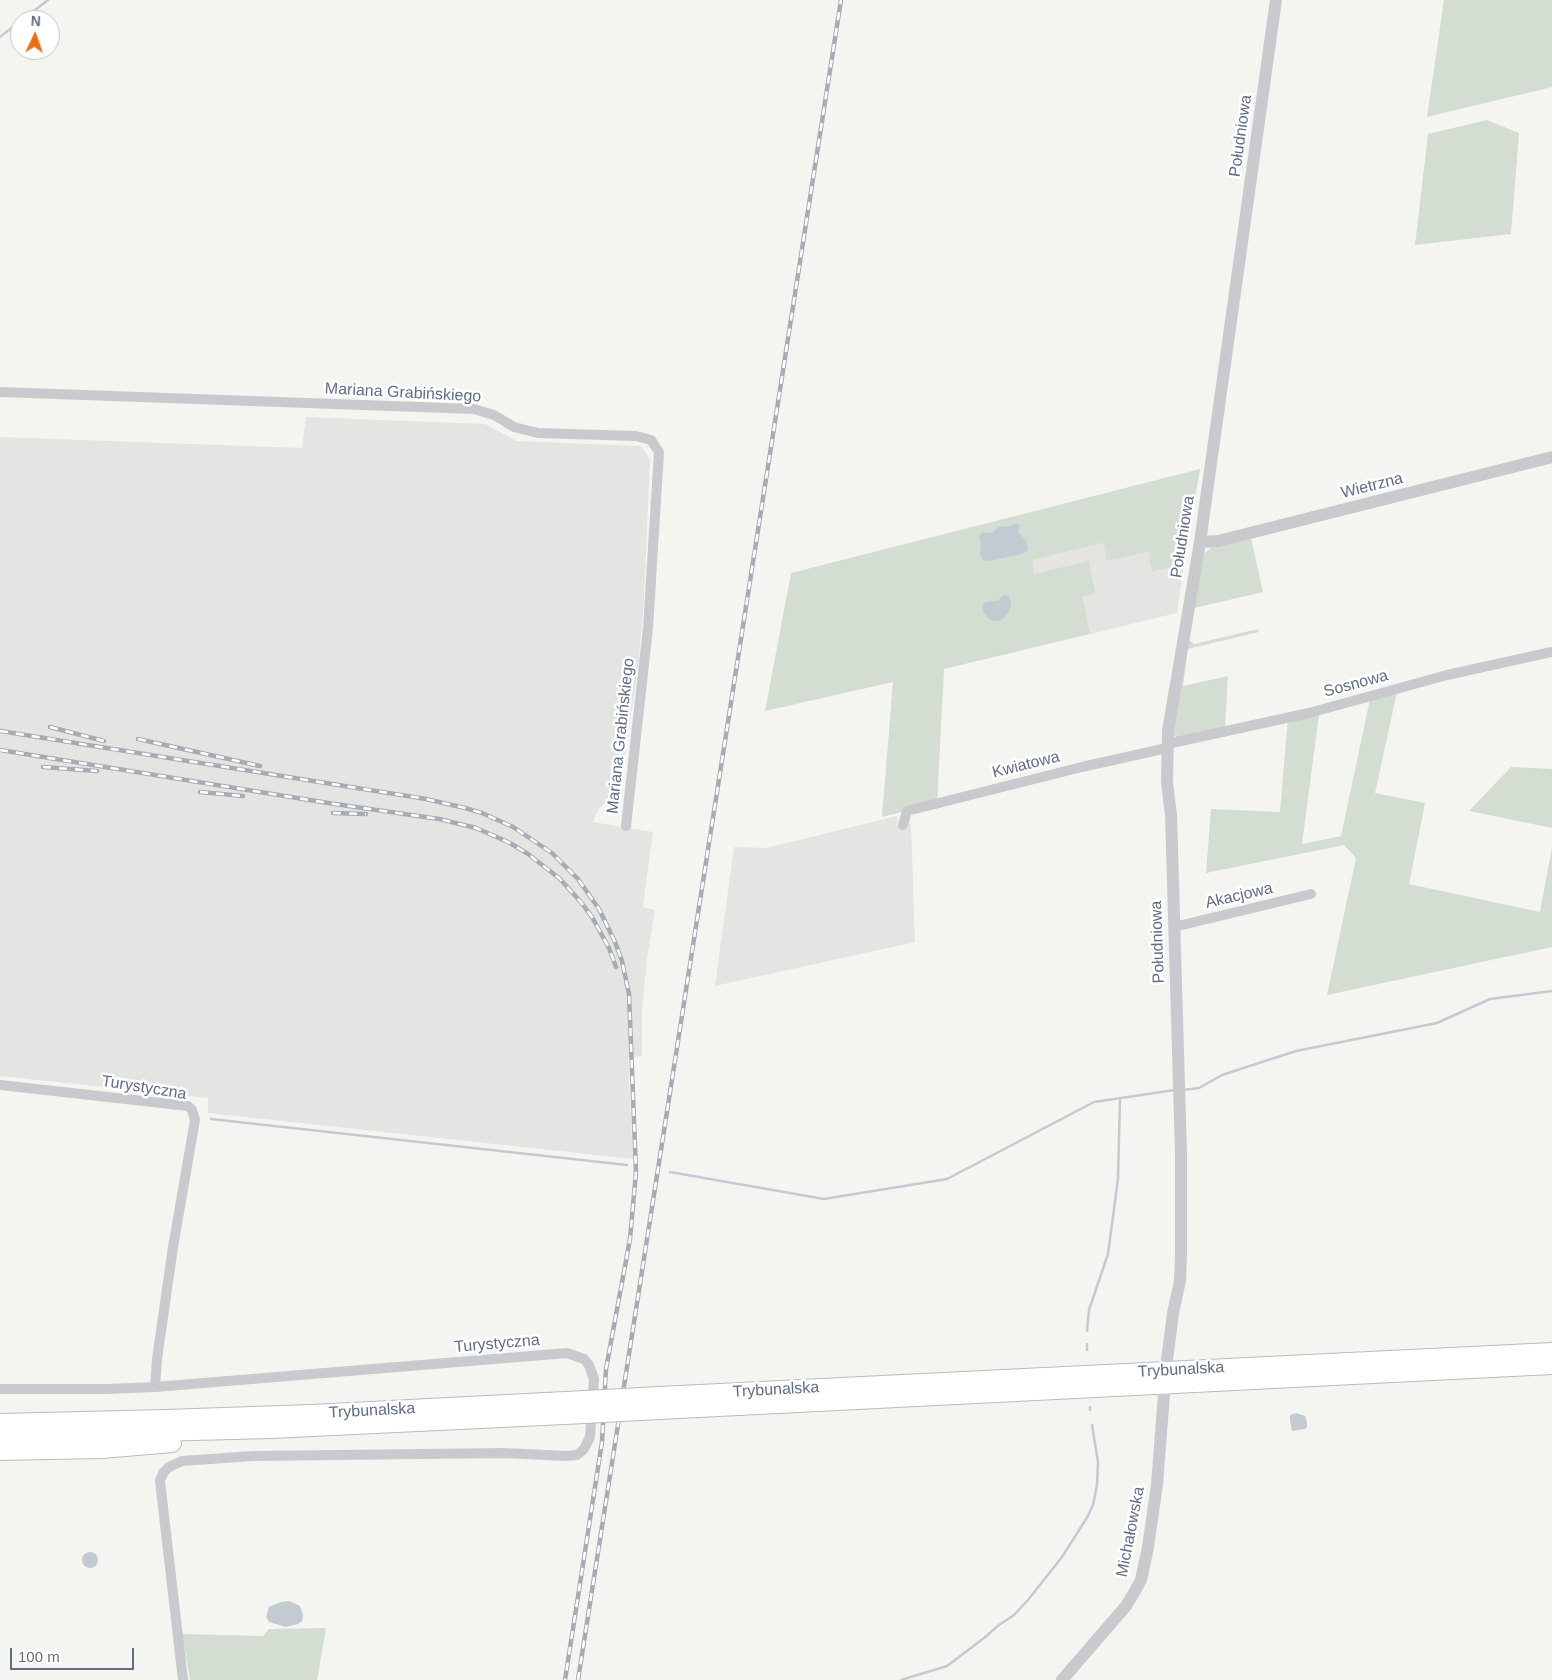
<!DOCTYPE html>
<meta charset="utf-8">
<style>
body{margin:0}
#map{position:relative;width:1552px;height:1680px;overflow:hidden;background:#f4f5f0;font-family:Arial,sans-serif}
canvas{display:block}
.north{position:absolute;left:10px;top:10px;width:50px;height:50px;box-sizing:border-box;background:#fff;border:1px solid #bfc5ce;border-radius:50%;rotate:3deg;font-size:14px;font-weight:700;line-height:20px;text-align:center;color:#606e84}
.north::after{content:'';display:block;margin:auto;width:18px;height:22px;background:#f46b11;clip-path:polygon(50% 0,100% 100%,50% 72%,0 100%)}
.scale{position:absolute;left:10px;top:1648px;width:124px;height:22px;box-sizing:border-box;border:2px solid #606e84;border-top:0;padding-left:6px;font-size:15px;line-height:18px;white-space:nowrap;color:#606e84;-webkit-text-stroke:4px #fff;paint-order:stroke}
</style>
<div id="map">
<canvas width="1552" height="1680"></canvas>
<div class="north">N</div>
<div class="scale">100 m</div>
</div>
<script>
const ctx = document.querySelector('canvas').getContext('2d');
ctx.lineJoin = 'round';
function fill(path, color) {
  ctx.fillStyle = color;
  ctx.fill(path, 'evenodd');
}
function shape(rows) {
  const path = new Path2D();
  for (const r of rows) {
    if (r.length === 3) {
      path.moveTo(r[0] + r[2], r[1]);
      path.arc(r[0], r[1], r[2], 0, 2 * Math.PI);
      continue;
    }
    path.moveTo(r[0], r[1]);
    for (let i = 2; i < r.length; i += 2) path.lineTo(r[i], r[i + 1]);
  }
  return path;
}
function trace(path, color, width, dash) {
  ctx.strokeStyle = color;
  ctx.lineWidth = width;
  ctx.lineCap = dash ? 'butt' : 'round';
  ctx.setLineDash(dash || []);
  ctx.stroke(path);
}
function drawText(font, color, halo, rows, align = 'center') {
  ctx.font = font + ' Arial,sans-serif';
  ctx.lineWidth = 5;
  ctx.setLineDash([]);
  ctx.textBaseline = 'middle';
  ctx.strokeStyle = halo;
  ctx.fillStyle = color;
  for (const [text, x, y, turn = 0] of rows) {
    ctx.save();
    ctx.translate(x, y);
    ctx.rotate((+turn || 0) * Math.PI / 180);
    ctx.textAlign = isNaN(turn) ? turn : align;
    if (halo) ctx.strokeText(text, 0, 0);
    ctx.fillText(text, 0, 0);
    ctx.restore();
  }
}
const built = shape([
 [306,417,485,424,517,441,641,446,650,460,644,600,638,669,621,782,619,788,598,810,593,822,653,832,643,907,655,910,647,959,642,1010,642,1056,628,1057,633,1159,208,1113,208,1098,0,1076,0,437,302,448],
 [1103,543,1107,561,1148,552,1152,572,1184,564,1177,613,1090,634,1083,596,1034,574,1031,560],
 [897,816,897,825,911,824,915,942,715,986,734,847,766,848]
]);
const green = shape([
 [1444,0,1552,0,1552,87,1427,117],
 [1487,120,1519,133,1511,234,1415,245,1428,134],
 [1200,469,1184,564,1152,572,1148,552,1107,561,1103,543,1032,560,1034,574,1089,561,1095,593,1083,597,1090,634,944,669,937,803,882,817,893,682,765,711,791,573],
 [1251,538,1263,592,1194,608,1189,640,1194,644,1258,629,1259,632,1184,650,1201,556,1212,547],
 [1184,656,1187,656,1183,686,1228,676,1225,727,1178,738,1174,736,1172,730],
 [1397,692,1375,793,1425,803,1409,884,1540,912,1552,847,1552,947,1327,995,1356,858,1344,845,1206,873,1211,809,1280,812,1288,718,1319,715,1302,844,1341,836,1370,699],
 [1511,767,1552,769,1552,828,1469,811],
 [326,1628,317,1680,190,1680,182,1634,263,1636,269,1629]
]);
const water = shape([
 [1016,523,1020,525,1018,531,1027,543,1028,550,1022,554,989,561,983,560,980,554,981,545,979,537,982,532,992,533,1000,526,1007,527],
 [1003,595,1009,596,1011,601,1011,606,1008,613,1003,619,999,621,990,620,984,613,982,606,986,602,998,601],
 [1296,1413,1305,1416,1307,1422,1307,1427,1305,1429,1292,1431,1290,1420,1290,1415],
 [90,1560,8],
 [289,1601,300,1606,303,1615,302,1621,298,1624,286,1627,269,1622,266,1617,269,1607,281,1602]
]);
const stream = shape([
 [22,20,48,0],
 [0,37,20,21],
 [1183,1090,1199,1088,1222,1075,1296,1051,1437,1023,1490,999,1552,991],
 [211,1119,627,1165],
 [670,1172,824,1199,947,1179,1094,1102,1175,1090],
 [1087,1331,1089,1310,1108,1254,1118,1179,1120,1098],
 [1087,1344,1087,1350],
 [1090,1407,1090,1410],
 [901,1680,947,1666,984,1638,999,1625,1014,1615,1028,1600,1062,1557,1088,1516,1093,1505,1097,1485,1098,1462,1092,1425]
]);
const minor = shape([
 [0,392,474,409,494,415,514,427,538,433,636,436,651,440,659,452,648,628,626,826],
 [1167,744,1309,713,1447,675,1552,652],
 [903,825,907,811,1082,767,1167,748],
 [1174,927,1311,894],
 [0,1085,188,1106,192,1110,195,1120,173,1247,157,1359,155,1387],
 [0,1389,107,1389,155,1387,567,1353,584,1359,589,1365,594,1379,590,1437,584,1449,577,1455,566,1456,504,1453,253,1456,182,1461,169,1467,163,1473,160,1481,183,1680]
]);
const tertiary = shape([
 [1200,542,1218,541,1552,457],
 [1167,1360,1173,1313,1180,1281,1181,1256,1181,1152,1171,815,1167,782,1168,731,1200,542,1276,0],
 [1062,1680,1126,1606,1135,1591,1141,1580,1148,1547,1157,1485,1164,1394]
]);
const motorway = shape([
 [659,1396,1552,1352],
 [659,1410,1552,1365],
 [0,1423,165,1419,312,1414,585,1400],
 [0,1436,271,1429,585,1414],
 [0,1451,102,1449,172,1443]
]);
const rail = shape([
 [50,727,104,741],
 [0,731,426,799,465,808,482,813,513,827,552,853,578,879,599,909,615,942,622,961,629,994,636,1172,630,1239,606,1369,602,1442,565,1680],
 [138,739,260,766],
 [0,750,328,803,439,819,476,828,510,843,528,854,559,878,580,901,592,917,609,948,616,967],
 [43,767,97,771],
 [200,792,243,796],
 [333,813,366,814],
 [578,1680,841,0]
]);
const motorwayBridge = shape([
 [585,1400,659,1396],
 [585,1414,659,1410]
]);
const streetNames = [
 ["Południowa",1241,136,-82],
 ["Mariana Grabińskiego",403,393,3],
 ["Wietrzna",1372,486,-14],
 ["Południowa",1183,537,-81],
 ["Sosnowa",1356,684,-15],
 ["Mariana Grabińskiego",621,736,-84],
 ["Kwiatowa",1026,765,-14],
 ["Akacjowa",1239,896,-13],
 ["Południowa",1158,942,-92],
 ["Turystyczna",144,1088,9],
 ["Turystyczna",497,1344,-5],
 ["Trybunalska",1181,1370,-3],
 ["Trybunalska",776,1390,-3],
 ["Trybunalska",372,1411,-3],
 ["Michałowska",1131,1532,-79]
];
fill(built, '#e4e5e3');
fill(green, '#d3ddd1');
fill(water, '#c3cbd2');
trace(stream, '#c3cbd2', 2.5);
trace(motorway, '#b9bbbe', 20);
trace(minor, '#c8cace', 10);
trace(tertiary, '#c8cace', 12);
trace(motorway, '#fff', 18);
trace(rail, '#a7abb2', 4.5);
trace(rail, '#fff', 2.5, [8]);
trace(motorwayBridge, '#b9bbbe', 20, []);
trace(motorwayBridge, '#fff', 18);
drawText('16px', '#606e84', '#fff', streetNames);
</script>
